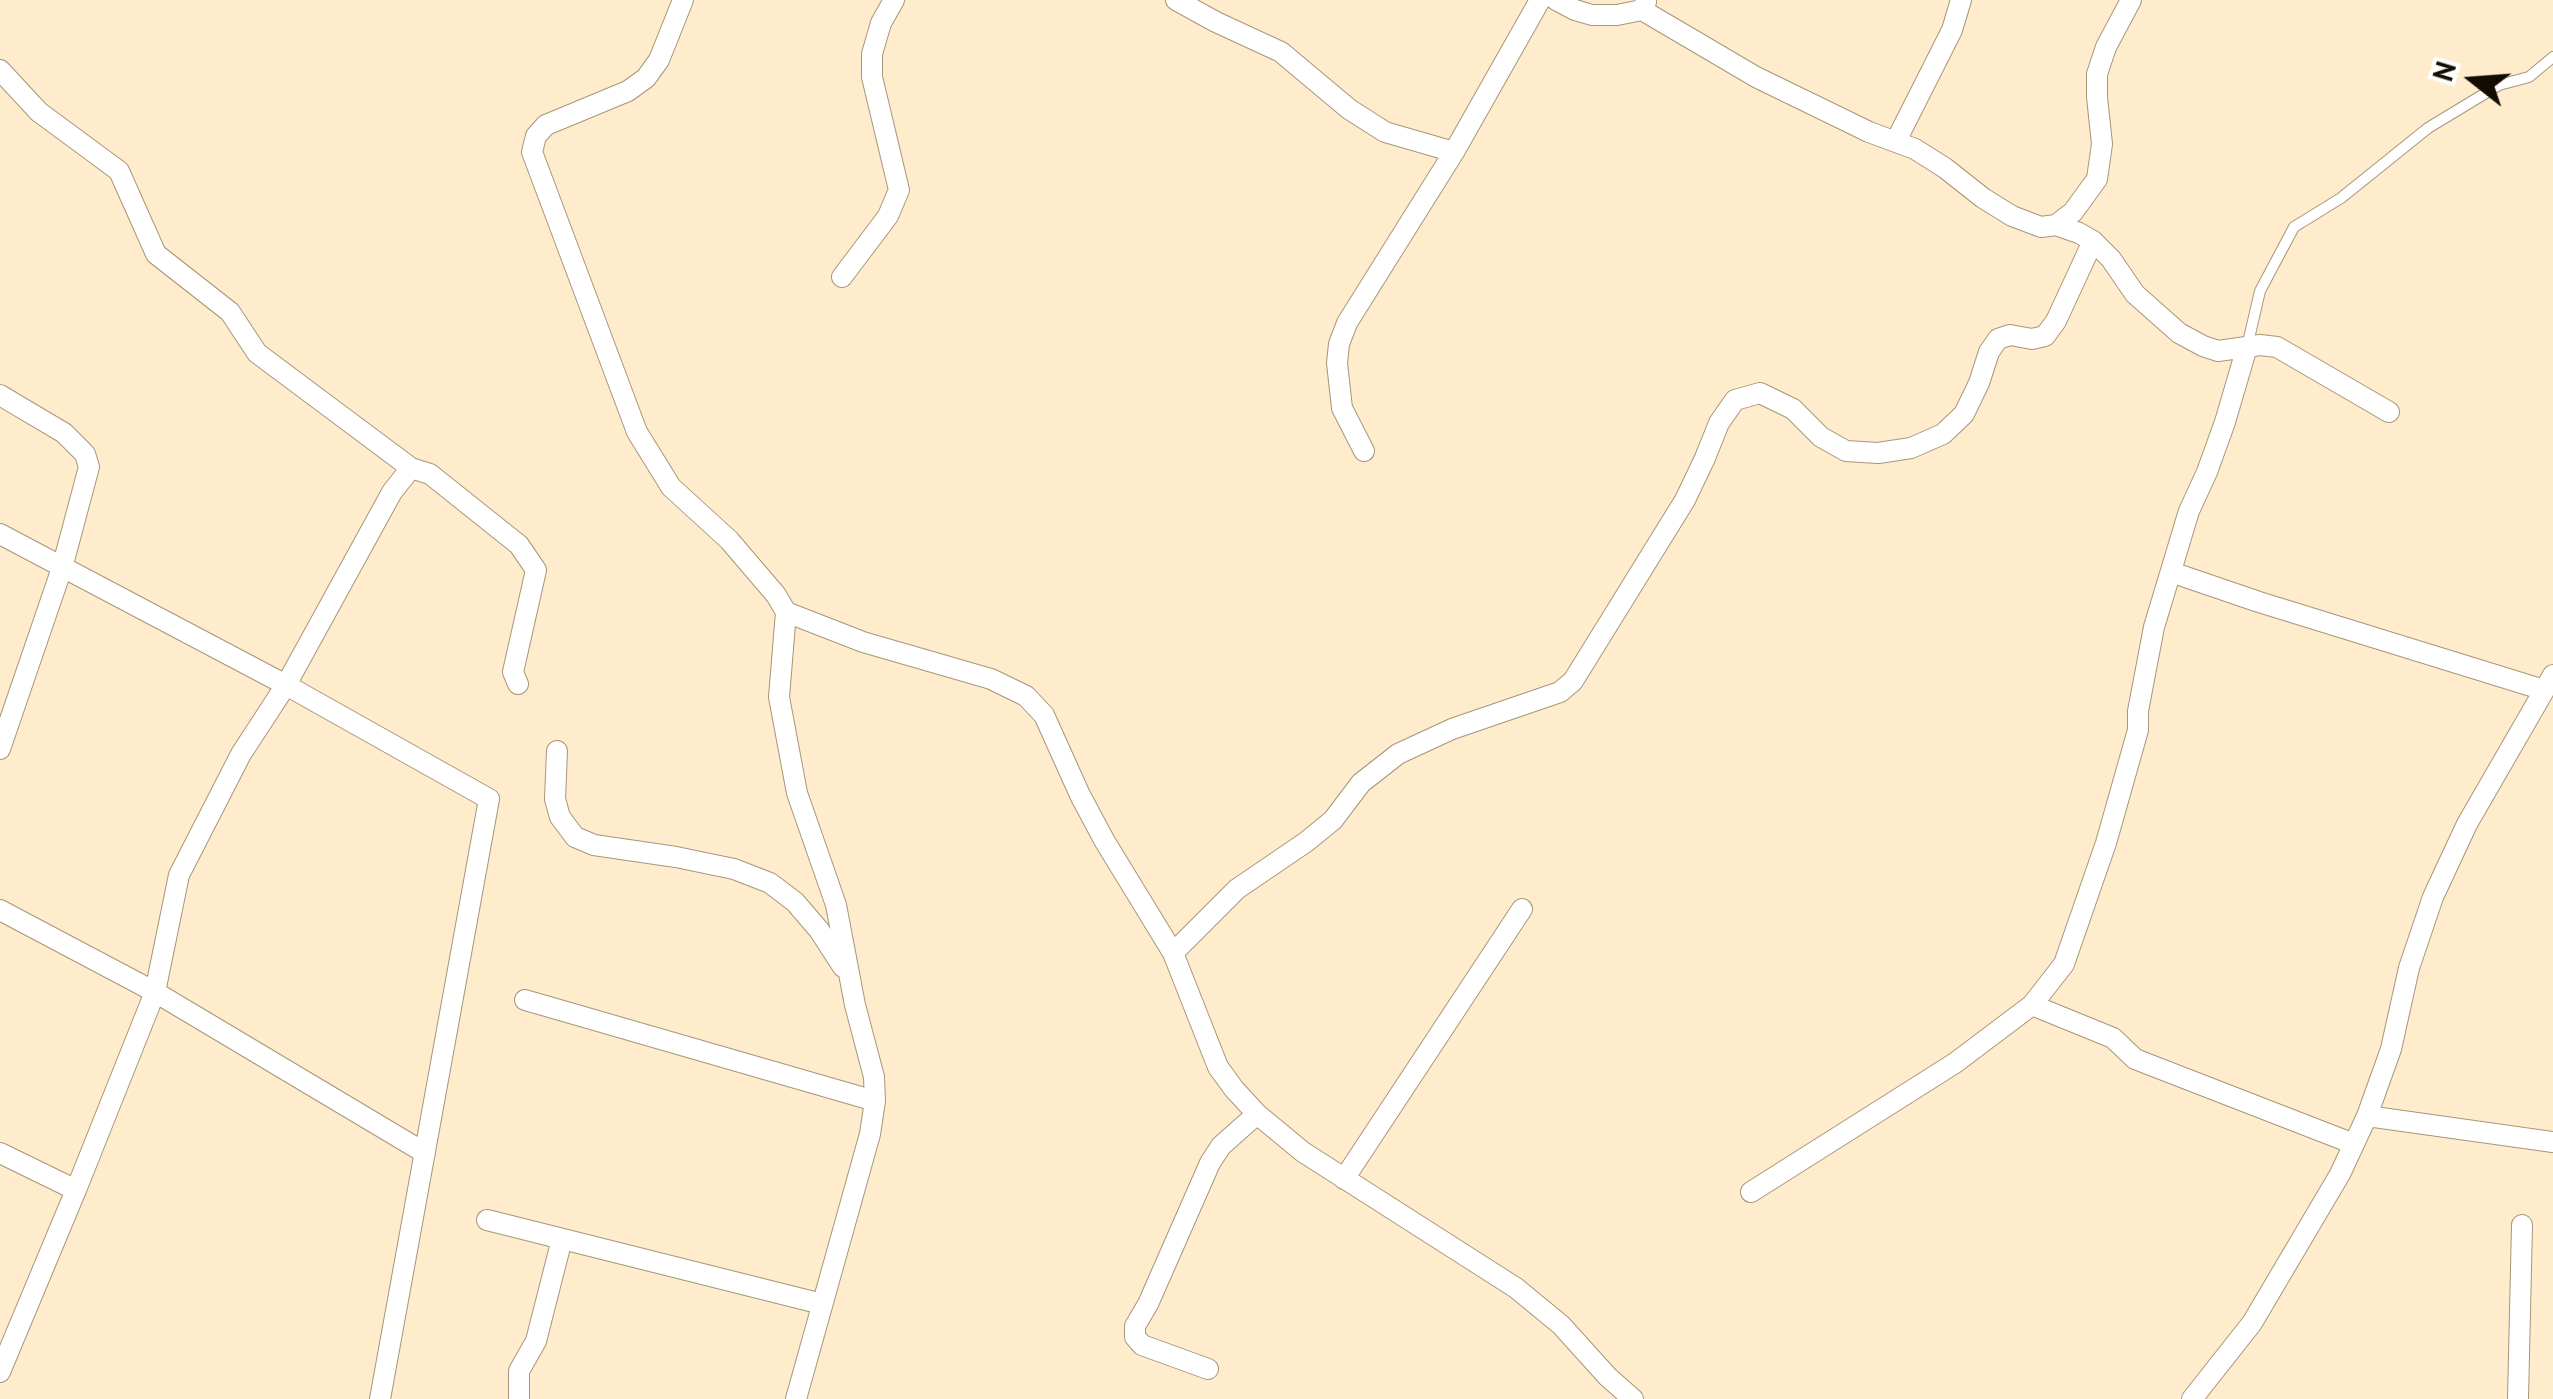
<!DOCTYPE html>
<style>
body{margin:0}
#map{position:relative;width:2553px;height:1399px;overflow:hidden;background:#ffeccd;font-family:"PT Sans",sans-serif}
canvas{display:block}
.north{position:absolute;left:2423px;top:30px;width:100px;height:100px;-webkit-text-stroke:8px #fff;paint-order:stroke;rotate:287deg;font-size:28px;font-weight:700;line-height:40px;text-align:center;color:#120c03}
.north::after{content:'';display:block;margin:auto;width:35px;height:45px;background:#120c03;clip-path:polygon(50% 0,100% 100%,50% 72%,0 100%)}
</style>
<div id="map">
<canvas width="2553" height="1399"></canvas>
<div class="north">N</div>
</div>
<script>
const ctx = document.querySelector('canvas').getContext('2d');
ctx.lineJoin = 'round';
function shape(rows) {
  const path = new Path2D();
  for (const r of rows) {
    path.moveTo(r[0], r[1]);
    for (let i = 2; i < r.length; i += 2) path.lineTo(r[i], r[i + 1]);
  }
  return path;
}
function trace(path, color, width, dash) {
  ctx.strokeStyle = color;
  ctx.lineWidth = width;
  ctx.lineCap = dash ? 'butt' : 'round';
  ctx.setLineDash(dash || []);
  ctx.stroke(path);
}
const service = shape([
 [2247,347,2260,291,2294,227,2341,198,2428,128,2499,85,2529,77,2553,57]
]);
const minor = shape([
 [683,0,659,60,646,78,628,91,546,125,536,136,532,152,637,432,671,487,729,540,776,595,786,612,779,697,797,793,836,905,855,1005,874,1077,875,1101,870,1134,796,1399],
 [1176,0,1216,22,1281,52,1349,109,1385,132,1454,152,1540,0],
 [1556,0,1575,10,1592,15,1617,15,1642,10,1646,2],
 [1642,10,1756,77,1869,132,1915,149,1945,168,1983,198,2012,216,2041,227,2056,225,2073,212,2097,179,2102,144,2097,97,2097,74,2106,47,2131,0],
 [0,70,39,112,119,171,156,254,230,312,257,353,411,468],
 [1896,141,1952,30,1961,0],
 [2056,225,2079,233,2093,241,2111,259,2135,294,2179,333,2203,346,2218,351,2260,345,2277,347,2389,412],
 [842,277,888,216,899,190,872,77,872,54,881,23,894,0],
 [0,395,64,433,85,454,89,467,62,568,0,749],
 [1364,451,1342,408,1337,363,1339,344,1347,323,1454,152],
 [0,534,286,685,489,799,380,1399],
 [2171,572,2259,602,2544,690],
 [786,612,863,642,991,679,1026,696,1044,715,1080,795,1104,840,1173,953,1218,1067,1234,1089,1257,1114,1303,1152,1516,1288,1561,1325,1608,1377,1633,1399],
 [557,751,555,799,560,817,575,837,594,845,676,857,734,869,770,883,795,902,819,930,843,967],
 [0,910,155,992,425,1153],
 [1173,953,1237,889,1306,842,1333,820,1361,783,1398,754,1452,729,1560,692,1573,681,1685,500,1705,458,1719,423,1735,400,1760,393,1793,409,1821,437,1846,451,1878,453,1911,448,1943,434,1964,414,1979,383,1989,352,1998,339,2010,335,2032,339,2045,336,2056,321,2093,241],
 [525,1000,875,1101],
 [2032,1005,2113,1038,2135,1059,2354,1144],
 [2367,1116,2553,1142],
 [0,1153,76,1190,0,1372],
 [1344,1179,1522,909],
 [76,1190,155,992,179,875,241,754,286,685,392,492,411,468,430,474,519,545,536,570,513,672,518,684],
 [1751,1192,1955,1063,2032,1005,2064,964,2106,843,2138,730,2138,711,2154,627,2189,511,2207,472,2225,422,2247,347],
 [487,1220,822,1304],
 [1208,1369,1142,1345,1135,1337,1135,1326,1148,1304,1210,1163,1221,1146,1257,1114],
 [519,1399,519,1371,536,1341,562,1239],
 [2192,1399,2252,1323,2340,1174,2367,1116,2391,1049,2409,968,2433,897,2467,824,2553,675],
 [2518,1399,2522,1225]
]);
trace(service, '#a79679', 12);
trace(minor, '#a79679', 22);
trace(service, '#fff', 10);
trace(minor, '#fff', 20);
</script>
